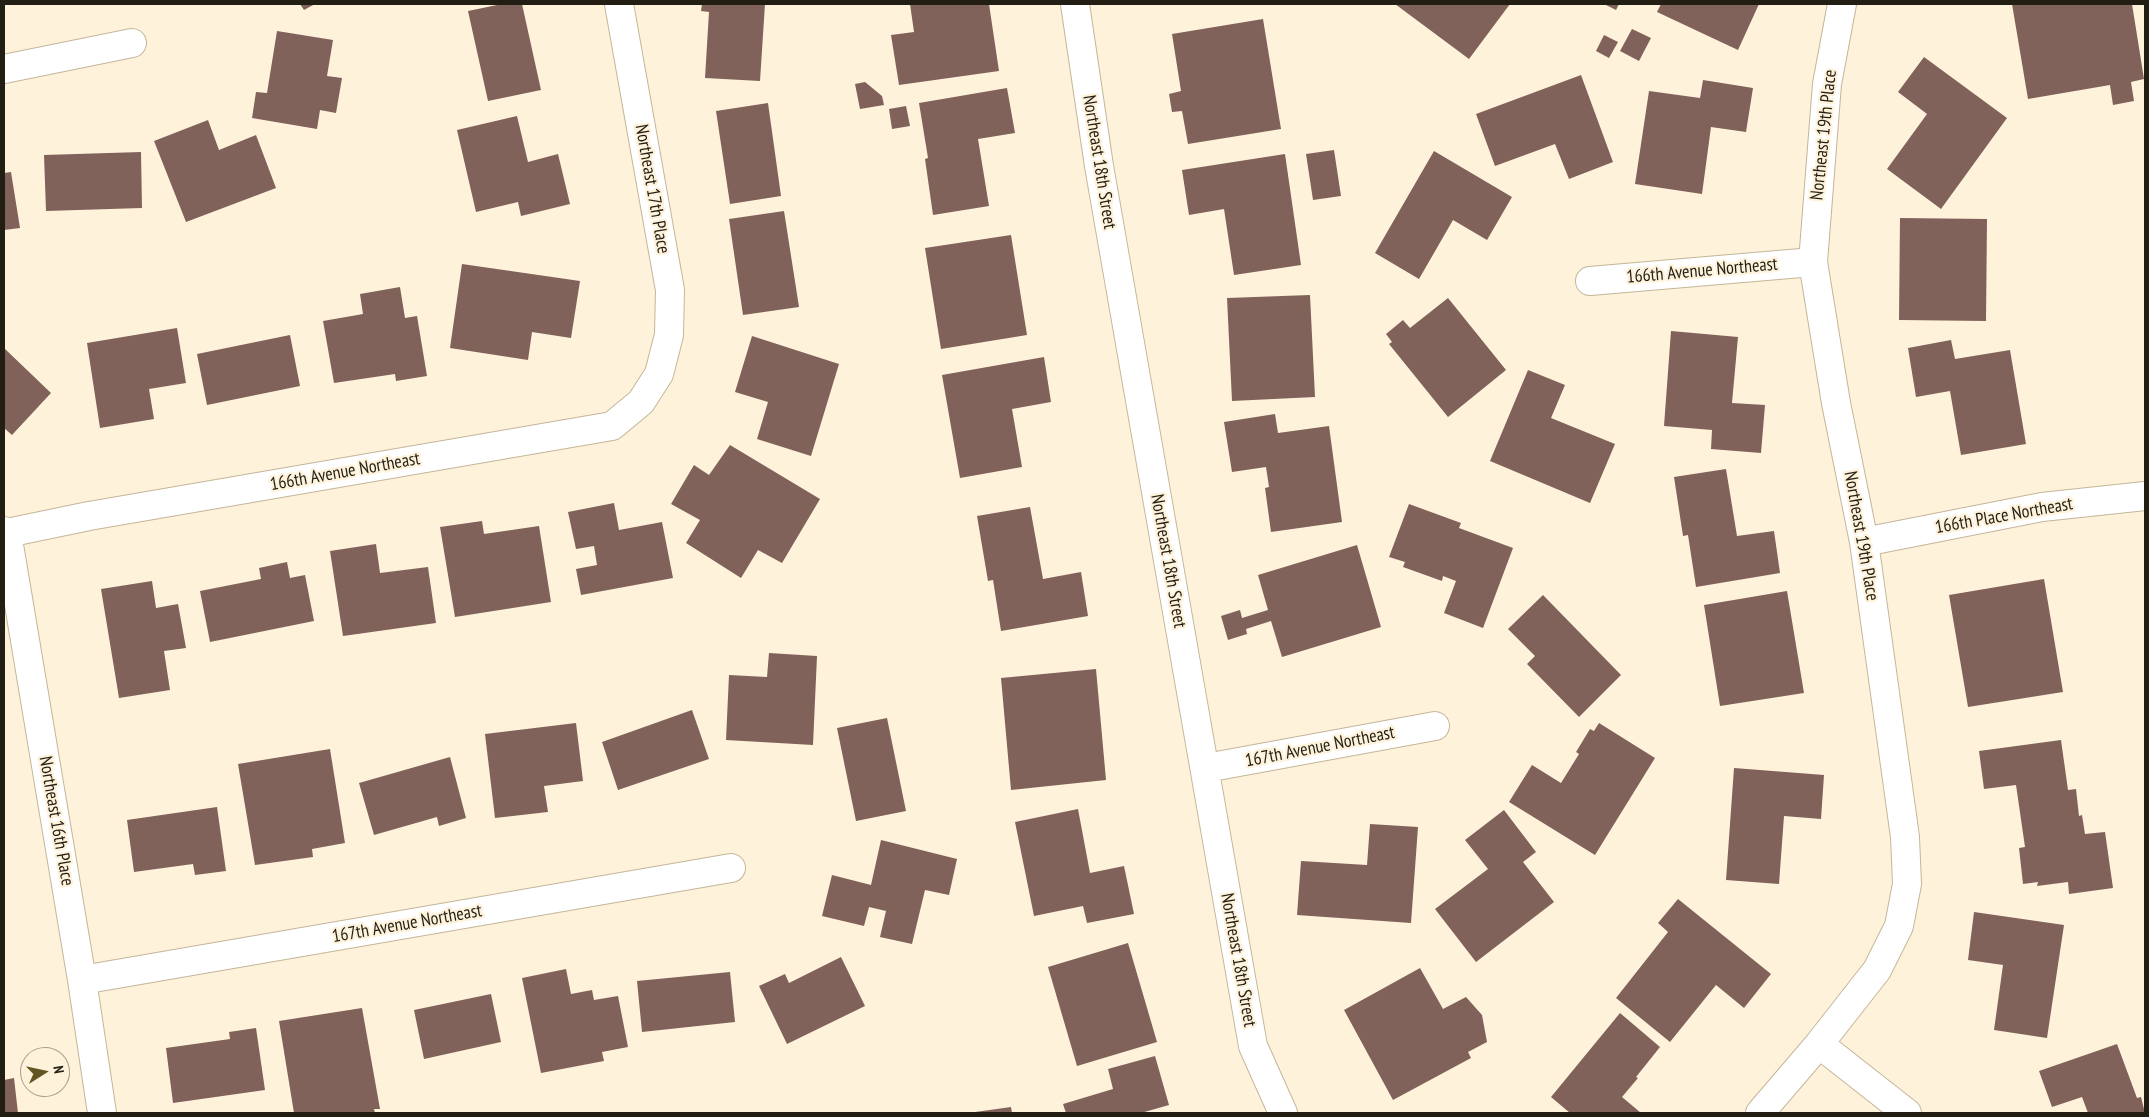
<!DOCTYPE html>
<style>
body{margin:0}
#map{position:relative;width:2149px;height:1117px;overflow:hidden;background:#fef2db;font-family:"PT Sans Narrow",sans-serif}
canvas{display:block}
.frame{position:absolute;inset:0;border:5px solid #231e13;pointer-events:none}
.north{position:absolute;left:20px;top:1047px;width:50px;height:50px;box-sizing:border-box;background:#fef2db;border:1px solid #a69d8b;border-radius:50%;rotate:80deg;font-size:14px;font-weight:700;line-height:20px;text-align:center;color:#231e13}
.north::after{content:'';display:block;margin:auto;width:18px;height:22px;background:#635522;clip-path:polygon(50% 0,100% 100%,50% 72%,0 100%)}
</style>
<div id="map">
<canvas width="2149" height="1117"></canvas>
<div class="frame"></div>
<div class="north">N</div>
</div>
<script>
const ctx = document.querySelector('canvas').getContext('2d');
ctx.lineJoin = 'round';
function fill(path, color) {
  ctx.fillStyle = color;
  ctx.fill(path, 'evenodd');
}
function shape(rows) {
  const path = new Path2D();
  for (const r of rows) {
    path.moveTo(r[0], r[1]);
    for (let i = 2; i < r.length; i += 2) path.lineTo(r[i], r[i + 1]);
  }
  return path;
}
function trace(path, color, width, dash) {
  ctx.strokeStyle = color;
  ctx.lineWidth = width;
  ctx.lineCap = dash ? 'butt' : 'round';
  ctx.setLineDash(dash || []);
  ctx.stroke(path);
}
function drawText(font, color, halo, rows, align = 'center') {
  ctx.font = font + ' "PT Sans Narrow",sans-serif';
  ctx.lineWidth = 4.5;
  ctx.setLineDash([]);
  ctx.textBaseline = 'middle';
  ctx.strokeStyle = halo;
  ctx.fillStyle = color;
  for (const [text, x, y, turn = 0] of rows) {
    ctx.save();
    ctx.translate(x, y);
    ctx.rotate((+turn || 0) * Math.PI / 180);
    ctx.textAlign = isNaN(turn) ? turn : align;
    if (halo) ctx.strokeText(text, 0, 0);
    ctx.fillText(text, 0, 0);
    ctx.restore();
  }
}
const building = shape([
 [300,4,315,4,304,10],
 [502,4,522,4,541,90,488,101,468,11],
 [702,4,765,4,760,81,705,78,709,12,701,11],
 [910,4,989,4,999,71,899,85,891,35,914,32],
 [1395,4,1510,4,1469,59],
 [1604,4,1619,4,1616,10],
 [1661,4,1759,4,1738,50,1657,12],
 [2012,4,2132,4,2144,79,2131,82,2134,101,2113,105,2110,85,2028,99],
 [1263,19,1281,129,1188,144,1182,111,1172,112,1169,94,1181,91,1172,34],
 [1632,29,1651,38,1639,61,1620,51],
 [277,31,333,40,327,76,342,78,336,113,320,110,317,129,252,118,256,92,267,93],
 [1604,35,1618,42,1609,58,1596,51],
 [1924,57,2007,118,1941,209,1887,169,1927,114,1898,92],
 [1581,75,1613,162,1569,179,1555,144,1495,166,1476,114],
 [1703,80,1753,88,1746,132,1711,127,1702,194,1635,184,1649,91,1700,98],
 [865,82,882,96,884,105,860,109,855,84],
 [1007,88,1015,133,978,139,989,206,933,215,925,159,928,158,919,103],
 [768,103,781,196,730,204,716,111],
 [906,106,910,126,892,129,889,109],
 [517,116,528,162,558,154,570,204,521,216,518,202,476,212,457,130],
 [208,120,219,150,256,135,276,188,186,222,154,141],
 [1334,150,1341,196,1313,200,1306,154],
 [1434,151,1512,197,1487,240,1453,220,1419,279,1375,253],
 [141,152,142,208,46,211,44,155],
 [1285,154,1301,265,1234,275,1224,209,1189,215,1182,170],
 [11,172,20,228,4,230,4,173],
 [784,211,799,307,743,315,729,219],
 [1900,218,1987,219,1986,321,1899,320],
 [1011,235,1027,335,941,349,925,248],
 [462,264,580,281,571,338,532,332,528,360,450,348],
 [400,287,405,318,417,316,427,376,396,381,395,374,334,383,323,321,363,314,360,294],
 [1310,295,1315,397,1232,401,1227,298],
 [1448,298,1506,370,1448,417,1389,344,1392,342,1386,334,1403,320,1410,328],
 [177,328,186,383,149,389,154,419,100,428,87,343],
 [1671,331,1738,337,1732,403,1765,405,1761,453,1711,449,1712,430,1664,426],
 [290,335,300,386,207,405,197,354],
 [752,336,839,364,811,456,757,439,768,402,735,392],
 [1951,340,1955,359,2010,350,2026,444,1961,455,1950,391,1916,397,1908,348],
 [4,348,51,393,12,435,4,428],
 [1044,357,1051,402,1012,409,1022,467,960,478,942,375],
 [1528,370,1565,385,1551,418,1615,444,1590,503,1490,461],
 [1275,414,1278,433,1329,426,1342,522,1271,532,1265,488,1269,487,1266,467,1232,472,1224,422],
 [730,445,820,499,782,563,758,550,741,578,686,543,700,520,671,504,694,465,709,475],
 [1726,469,1737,536,1774,531,1780,573,1696,587,1688,535,1683,536,1674,477],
 [614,503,619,530,662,522,673,578,581,595,576,569,597,565,594,546,576,549,568,512],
 [1409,504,1461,523,1459,528,1513,548,1483,628,1444,613,1456,581,1443,576,1442,581,1403,567,1405,562,1389,557],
 [1030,507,1043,579,1081,572,1088,616,1001,631,993,580,988,581,977,516],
 [482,521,484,534,539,526,551,602,455,617,440,527],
 [376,544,380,573,428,567,436,623,343,636,330,551],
 [1357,545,1381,627,1282,657,1271,621,1246,629,1247,634,1228,640,1221,616,1240,610,1242,618,1268,610,1258,575],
 [287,562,290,578,305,575,314,621,210,642,200,591,261,579,259,568],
 [2044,579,2063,692,1968,707,1949,595],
 [152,581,156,608,178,604,186,648,164,651,170,690,119,698,101,589],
 [1787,591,1804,693,1720,706,1704,605],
 [1543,595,1621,675,1579,717,1527,664,1535,656,1508,629],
 [769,653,817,656,813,745,726,740,729,675,767,677],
 [1096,669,1106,780,1011,790,1001,678],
 [692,710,709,759,618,790,602,742],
 [887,718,906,811,856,821,837,728],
 [576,723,583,781,544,786,548,812,495,818,485,734],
 [1599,723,1655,758,1595,855,1509,802,1532,765,1561,783,1579,754,1576,752,1590,729,1594,731],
 [2061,740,2068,790,2076,789,2079,816,2082,815,2085,834,2105,832,2113,888,2069,894,2068,882,2037,886,2038,882,2023,884,2019,848,2025,847,2016,785,1984,789,1979,751],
 [330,749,345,843,312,849,313,857,255,865,238,764],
 [450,757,466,818,439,826,437,817,374,835,359,783],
 [1734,768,1824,775,1821,819,1784,816,1779,884,1726,880],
 [217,807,226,871,195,875,193,864,134,872,127,820],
 [1078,809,1090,873,1124,866,1134,914,1087,923,1083,906,1034,916,1015,822],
 [1504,810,1536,852,1523,862,1554,902,1476,962,1435,909,1488,869,1465,840],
 [1370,824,1418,827,1411,923,1297,915,1301,861,1367,865],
 [881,840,957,859,949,895,925,890,912,944,880,937,886,911,869,907,864,926,822,916,832,875,871,885],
 [1678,899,1771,974,1744,1008,1716,985,1670,1042,1616,998,1668,932,1658,923],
 [1974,912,2064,925,2047,1038,1994,1030,2003,965,1968,960],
 [1128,943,1157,1042,1077,1066,1048,967],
 [841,957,865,1006,787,1044,759,986,785,974,789,983],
 [1420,968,1443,1009,1466,997,1482,1015,1487,1042,1468,1052,1471,1058,1393,1100,1344,1010],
 [566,969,571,994,592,990,594,1000,618,996,628,1047,602,1052,604,1061,541,1073,522,978],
 [730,972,735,1022,642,1032,637,981],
 [491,994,501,1042,424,1059,414,1010],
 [362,1008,380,1109,374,1109,375,1113,294,1113,279,1021],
 [1620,1013,1660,1047,1636,1077,1638,1078,1622,1097,1641,1113,1570,1113,1551,1097],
 [256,1028,265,1090,173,1103,166,1048,230,1039,229,1032],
 [2117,1044,2137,1098,2141,1097,2145,1113,2088,1113,2082,1097,2052,1107,2039,1071],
 [1155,1056,1169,1105,1141,1113,1066,1113,1063,1104,1113,1089,1108,1069],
 [14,1078,18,1113,4,1113,4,1080],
 [1011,1107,1012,1113,975,1113,975,1112]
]);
const street = shape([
 [1075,4,1099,166,1253,1046,1283,1113],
 [4,69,132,43],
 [1590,281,1813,262],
 [4,531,7,533,82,980,102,1113],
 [7,533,89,516,612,426,641,402,659,374,669,335,670,290,619,4],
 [1864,542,2042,507,2145,496],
 [1206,768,1435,726],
 [82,980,731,868],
 [1819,1044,1907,1113],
 [1760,1113,1819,1044,1877,970,1899,926,1907,884,1905,837,1864,542,1836,403,1813,262,1827,84,1842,4]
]);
const streetNames = [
 ["Northeast 19th Place",1824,135,-84],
 ["Northeast 18th Street",1099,162,81],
 ["Northeast 17th Place",652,189,80],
 ["166th Avenue Northeast",1702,271,-5],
 ["166th Avenue Northeast",345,472,-10],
 ["166th Place Northeast",2004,516,-10],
 ["Northeast 19th Place",1861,536,80],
 ["Northeast 18th Street",1168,561,80],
 ["167th Avenue Northeast",1320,747,-11],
 ["Northeast 16th Place",56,821,80],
 ["167th Avenue Northeast",407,924,-10],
 ["Northeast 18th Street",1238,960,80]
];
fill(building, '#80625a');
trace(street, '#c4b69a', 30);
trace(street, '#fff', 28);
drawText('18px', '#231e13', '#fef2db', streetNames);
</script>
